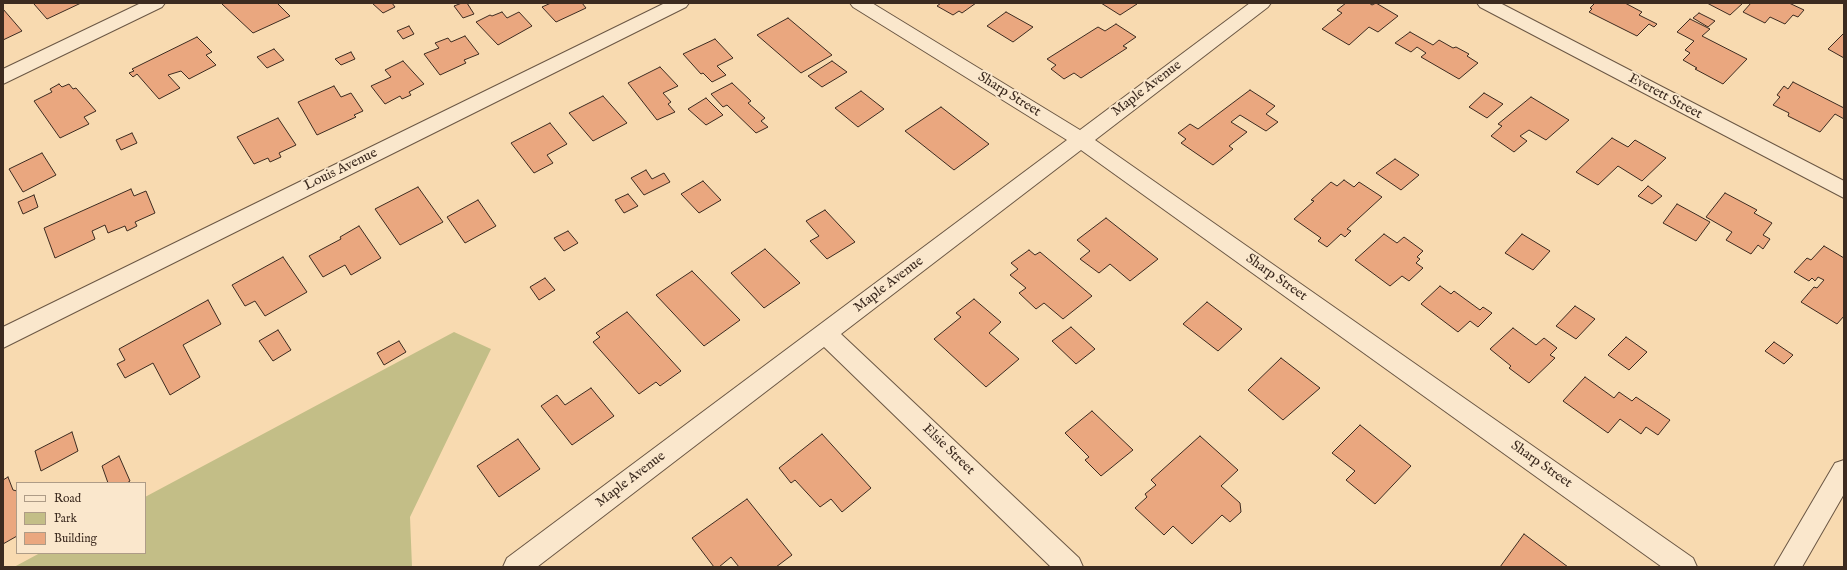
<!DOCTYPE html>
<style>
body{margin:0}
#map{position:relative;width:1847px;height:570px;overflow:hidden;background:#f8dab0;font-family:"IM FELL English",serif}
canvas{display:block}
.frame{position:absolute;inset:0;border:4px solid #3c2b20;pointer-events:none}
.legend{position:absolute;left:16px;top:482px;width:130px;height:72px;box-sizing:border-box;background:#fae7cc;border:1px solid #ae9c87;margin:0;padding:5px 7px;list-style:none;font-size:12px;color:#3c2b20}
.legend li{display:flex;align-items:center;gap:8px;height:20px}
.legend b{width:20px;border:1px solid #ae9c87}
</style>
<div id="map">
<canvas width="1847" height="570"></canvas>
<div class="frame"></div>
<ul class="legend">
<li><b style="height:5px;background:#fae7cc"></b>Road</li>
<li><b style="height:11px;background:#c3be87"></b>Park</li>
<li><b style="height:11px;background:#eaa77f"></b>Building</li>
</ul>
</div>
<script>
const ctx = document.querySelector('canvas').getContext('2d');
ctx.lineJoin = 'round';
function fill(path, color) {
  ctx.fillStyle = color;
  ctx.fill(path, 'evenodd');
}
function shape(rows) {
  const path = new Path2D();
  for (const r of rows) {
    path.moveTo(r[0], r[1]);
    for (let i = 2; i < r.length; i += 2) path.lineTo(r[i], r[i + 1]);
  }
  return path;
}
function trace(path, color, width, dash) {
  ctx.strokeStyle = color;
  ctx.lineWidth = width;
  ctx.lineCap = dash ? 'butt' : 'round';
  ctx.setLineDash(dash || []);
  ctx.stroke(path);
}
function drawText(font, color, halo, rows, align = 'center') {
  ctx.font = font + ' "IM FELL English",serif';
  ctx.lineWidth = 4;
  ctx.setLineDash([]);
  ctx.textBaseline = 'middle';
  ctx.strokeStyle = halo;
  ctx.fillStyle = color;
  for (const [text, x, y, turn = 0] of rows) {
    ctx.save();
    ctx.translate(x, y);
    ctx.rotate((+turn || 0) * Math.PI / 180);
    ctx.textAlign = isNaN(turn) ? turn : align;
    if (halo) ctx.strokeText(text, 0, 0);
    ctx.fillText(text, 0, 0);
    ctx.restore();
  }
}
const green = shape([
 [454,332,491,349,410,517,412,567,14,567,40,553,145,553,145,497]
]);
const building = shape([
 [36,3,81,3,47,19,34,4,36,3],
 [225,3,277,3,290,16,253,33,222,4,225,3],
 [372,3,392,3,395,7,383,13,372,3],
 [462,3,467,3,474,14,463,18,454,6,462,3],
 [551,3,582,3,586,8,556,22,542,7,551,3],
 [941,3,976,3,962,13,959,11,953,15,937,6,941,3],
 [1101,3,1135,3,1137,4,1120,15,1101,3],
 [1346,3,1369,3,1372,5,1376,3,1398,16,1378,32,1369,27,1349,45,1322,29,1342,13,1337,10,1346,3],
 [1595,3,1625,3,1642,12,1639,15,1657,24,1654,27,1649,24,1637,36,1589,12,1592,9,1590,8,1595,3],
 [1707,3,1743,3,1730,15,1707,3],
 [1751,3,1789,3,1804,10,1798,17,1793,15,1785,24,1770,17,1765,23,1743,12,1751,3],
 [3,9,22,31,3,40,3,9],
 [502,12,507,18,519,12,532,26,498,45,476,22,490,15,492,16,502,12],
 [1006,12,1033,27,1013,42,987,26,1006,12],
 [1699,13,1715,21,1708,27,1693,18,1699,13],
 [788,18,832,55,801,73,757,35,788,18],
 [1690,19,1710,29,1702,36,1747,59,1723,84,1695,69,1697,68,1683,60,1690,53,1685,50,1694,41,1677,32,1690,19],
 [1116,24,1136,37,1123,46,1127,48,1081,78,1074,73,1064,79,1051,69,1056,65,1047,59,1098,27,1105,31,1116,24],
 [409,26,414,34,403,39,397,31,409,26],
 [1410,32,1433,45,1439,40,1453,48,1456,47,1469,54,1467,56,1478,63,1459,79,1421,57,1426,53,1417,47,1411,52,1395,43,1410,32],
 [1844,33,1844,58,1828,49,1844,33],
 [465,36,479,54,464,60,466,63,440,75,424,54,439,48,435,43,448,38,451,42,465,36],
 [197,37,212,52,206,55,216,65,189,79,181,71,168,75,180,88,159,99,137,74,133,77,129,73,134,71,132,69,197,37],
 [715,39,733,58,717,66,726,75,712,82,703,73,701,74,683,54,715,39],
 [274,49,284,60,267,68,257,57,274,49],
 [351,52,355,59,341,65,335,59,351,52],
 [403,61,424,84,409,92,411,95,402,99,400,96,385,104,371,86,391,77,385,70,403,61],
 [832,61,847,72,822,87,808,76,832,61],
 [660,67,678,86,663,93,671,102,668,104,675,112,657,120,628,83,660,67],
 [1793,82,1844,108,1844,119,1835,114,1820,132,1788,116,1789,113,1773,105,1780,97,1777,95,1784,86,1788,89,1793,82],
 [732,83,751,101,748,103,765,118,761,121,768,127,756,133,727,105,723,107,711,94,732,83],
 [59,84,62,87,69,84,73,89,76,88,96,111,84,117,89,124,60,138,34,101,52,92,50,89,59,84],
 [334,86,341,97,351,93,363,111,354,115,356,117,317,135,298,102,334,86],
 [1250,90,1275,106,1266,114,1278,122,1266,131,1240,115,1231,122,1247,132,1229,146,1233,149,1213,165,1181,143,1186,139,1178,133,1190,124,1198,129,1250,90],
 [861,91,884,109,858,127,835,108,861,91],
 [1484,93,1503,104,1487,118,1469,107,1484,93],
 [603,96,627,123,593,141,569,113,603,96],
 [1531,97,1569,120,1546,140,1529,130,1520,136,1527,141,1514,152,1491,136,1502,126,1498,124,1531,97],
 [706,98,723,115,706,125,688,109,706,98],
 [941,107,989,144,954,170,905,131,941,107],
 [278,118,296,145,279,153,281,157,270,162,268,158,254,164,237,137,278,118],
 [550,123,567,144,547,155,553,163,534,173,511,143,550,123],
 [132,133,137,143,121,150,116,140,132,133],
 [1612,138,1628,147,1635,140,1666,158,1642,181,1618,166,1598,185,1576,172,1612,138],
 [42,153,56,175,23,192,9,169,42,153],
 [1395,159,1419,175,1401,190,1376,173,1395,159],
 [646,170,652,179,664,173,670,182,644,195,631,178,646,170],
 [1344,180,1354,187,1359,182,1382,197,1347,229,1351,231,1345,237,1341,234,1327,247,1318,241,1321,238,1294,219,1314,201,1311,200,1331,182,1337,186,1344,180],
 [703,181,721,200,699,213,681,194,703,181],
 [1648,186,1662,196,1652,204,1638,196,1648,186],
 [418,187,443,222,400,245,375,209,418,187],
 [131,189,134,196,146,191,155,213,135,222,137,226,127,231,125,226,108,233,105,225,92,231,95,239,55,258,44,228,131,189],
 [1725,193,1757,210,1754,213,1772,223,1763,235,1770,239,1763,249,1758,245,1751,254,1726,240,1732,232,1706,217,1725,193],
 [628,194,638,206,624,213,615,200,628,194],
 [34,195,38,207,23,214,18,202,34,195],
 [478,200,496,226,465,243,447,217,478,200],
 [1677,204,1710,222,1696,241,1663,223,1677,204],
 [825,210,855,242,827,259,810,241,819,236,806,221,825,210],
 [1106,218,1158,259,1130,281,1110,264,1099,273,1080,259,1090,251,1077,240,1106,218],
 [359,226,381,258,351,275,345,265,323,277,309,256,341,239,340,237,359,226],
 [568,231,578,243,564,251,554,238,568,231],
 [1384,234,1397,243,1404,237,1423,251,1417,257,1420,259,1416,263,1423,268,1409,281,1402,276,1390,286,1355,260,1384,234],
 [1522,234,1550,251,1533,270,1505,253,1522,234],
 [1824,246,1844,258,1844,316,1837,324,1801,302,1814,287,1817,288,1824,280,1818,277,1815,281,1812,278,1809,281,1794,272,1807,258,1811,260,1824,246],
 [765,249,800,283,764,308,731,273,765,249],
 [1029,250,1035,255,1040,252,1092,296,1063,319,1044,303,1036,309,1019,293,1026,288,1010,275,1018,269,1011,263,1029,250],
 [283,257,307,292,265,316,255,301,245,306,232,285,283,257],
 [692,271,740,320,704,346,656,295,692,271],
 [545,278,555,290,539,300,530,287,545,278],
 [1440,286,1451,294,1454,291,1480,310,1483,307,1492,313,1478,327,1470,321,1458,332,1421,304,1440,286],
 [974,299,1001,322,989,333,1019,359,986,387,934,339,961,317,956,313,974,299],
 [208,300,221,324,183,345,200,377,170,395,153,363,125,378,117,364,125,360,119,349,208,300],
 [1207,302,1242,329,1218,351,1183,324,1207,302],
 [1575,306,1595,319,1576,339,1556,326,1575,306],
 [627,312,681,371,660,386,656,382,639,394,593,342,600,337,596,333,627,312],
 [1071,327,1095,349,1076,364,1052,341,1071,327],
 [1513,328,1536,345,1544,338,1557,348,1550,355,1555,358,1529,383,1509,368,1511,366,1490,349,1513,328],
 [278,330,291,350,273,361,259,341,278,330],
 [1626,337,1647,352,1629,370,1608,355,1626,337],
 [399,341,406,352,384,365,377,353,399,341],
 [1774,342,1793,355,1784,364,1765,351,1774,342],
 [1281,358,1320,388,1283,420,1248,390,1281,358],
 [1585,377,1614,398,1619,392,1632,401,1636,397,1670,420,1658,435,1646,427,1641,434,1620,419,1608,433,1563,401,1585,377],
 [591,388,614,416,572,445,541,406,557,395,565,405,591,388],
 [1092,411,1133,450,1101,476,1085,460,1089,457,1065,433,1092,411],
 [1360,425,1411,466,1375,504,1346,480,1355,471,1332,453,1360,425],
 [72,432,78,451,41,471,35,451,72,432],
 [822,434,871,488,842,512,831,499,820,507,795,480,791,483,779,468,822,434],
 [1200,436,1238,470,1221,486,1240,503,1241,512,1230,522,1222,515,1192,544,1173,526,1164,535,1135,508,1147,497,1145,494,1156,485,1151,480,1200,436],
 [518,439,540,469,499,497,477,466,518,439],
 [119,456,130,481,127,483,108,483,102,466,119,456],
 [8,477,13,490,17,491,17,536,3,544,3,480,8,477],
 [747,499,792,555,776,567,739,567,731,557,719,567,714,567,692,538,747,499],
 [1524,534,1568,567,1500,567,1524,534]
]);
const minor = shape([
 [141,3,165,3,162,7,3,84,3,69,141,3],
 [665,3,689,3,686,7,3,348,3,327,665,3],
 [850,3,872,3,1080,130,1250,3,1271,3,1268,7,1095,140,1693,558,1697,567,1662,567,1081,150,841,334,1079,558,1083,567,1051,567,824,347,537,567,503,567,507,558,1067,140,853,7,850,3],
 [1477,3,1500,3,1844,181,1844,198,1480,7,1477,3],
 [1844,460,1844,494,1802,567,1774,567,1835,463,1844,460]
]);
const streetNames = [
 ["Maple Avenue",1147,89,-37],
 ["Sharp Street",1009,95,32],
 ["Everett Street",1665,97,28],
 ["Louis Avenue",341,170,-26],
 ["Sharp Street",1276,278,35],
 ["Maple Avenue",889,285,-37],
 ["Elsie Street",948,450,44],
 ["Sharp Street",1541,465,35],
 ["Maple Avenue",631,480,-37]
];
fill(green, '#c3be87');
fill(building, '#eaa77f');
trace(building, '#3c2b20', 1);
trace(minor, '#6b5744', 2);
fill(minor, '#fae7cc');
drawText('14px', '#3c2b20', '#fae7cc', streetNames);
</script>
